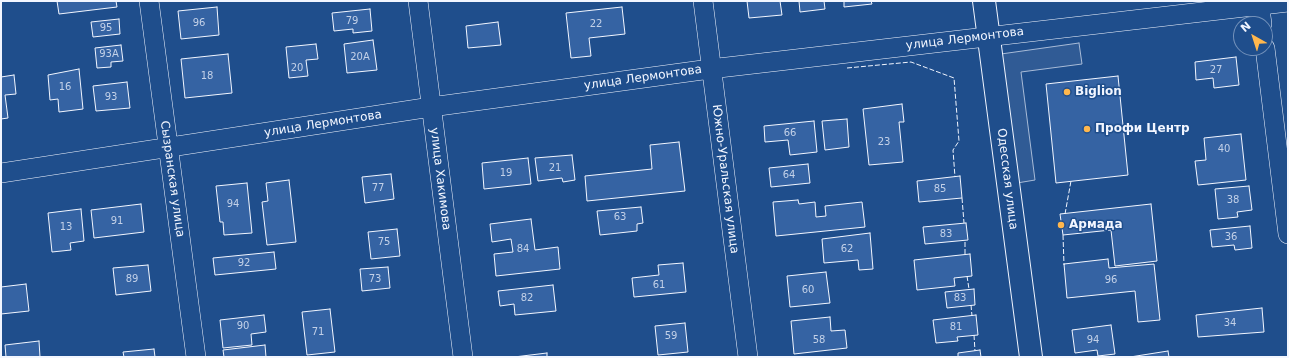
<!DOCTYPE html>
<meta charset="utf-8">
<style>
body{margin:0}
#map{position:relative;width:1289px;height:358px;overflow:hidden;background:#1f4e8c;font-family:"DejaVu Sans",sans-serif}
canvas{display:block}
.frame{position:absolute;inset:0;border:2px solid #f2f6ff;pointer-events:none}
.north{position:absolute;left:1233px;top:16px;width:40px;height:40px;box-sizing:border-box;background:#1f4e8c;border:1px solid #7391ba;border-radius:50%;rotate:321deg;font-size:11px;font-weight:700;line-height:16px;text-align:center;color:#f2f6ff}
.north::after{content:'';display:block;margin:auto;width:14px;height:18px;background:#ffb74d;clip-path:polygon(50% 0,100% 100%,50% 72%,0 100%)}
</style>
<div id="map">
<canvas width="1289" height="358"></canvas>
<div class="frame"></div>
<div class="north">N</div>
</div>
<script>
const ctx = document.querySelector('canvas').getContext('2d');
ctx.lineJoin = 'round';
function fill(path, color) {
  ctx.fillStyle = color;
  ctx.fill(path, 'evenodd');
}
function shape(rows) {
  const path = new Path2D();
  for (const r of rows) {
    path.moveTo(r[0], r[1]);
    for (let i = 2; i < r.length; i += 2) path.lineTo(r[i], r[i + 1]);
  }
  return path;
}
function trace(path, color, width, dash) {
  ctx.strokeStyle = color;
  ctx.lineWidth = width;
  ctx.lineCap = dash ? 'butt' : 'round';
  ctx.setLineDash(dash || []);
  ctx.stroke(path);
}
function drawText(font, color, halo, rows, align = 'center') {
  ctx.font = font + ' "DejaVu Sans",sans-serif';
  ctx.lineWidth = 3;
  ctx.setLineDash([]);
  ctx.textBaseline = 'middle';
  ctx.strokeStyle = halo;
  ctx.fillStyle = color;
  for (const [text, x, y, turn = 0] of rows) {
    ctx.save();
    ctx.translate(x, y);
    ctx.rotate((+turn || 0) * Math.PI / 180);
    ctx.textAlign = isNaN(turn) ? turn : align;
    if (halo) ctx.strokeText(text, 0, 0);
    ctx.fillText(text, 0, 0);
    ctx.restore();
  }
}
const parking = shape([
 [1079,43,1082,64,1021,72,1035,180,1017,183,1001,54,1079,43]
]);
const building = shape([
 [57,1,116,1,117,7,59,14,57,1],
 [747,1,780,1,782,15,749,18,747,1],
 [799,1,824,1,825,9,800,12,799,1],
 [844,1,871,1,872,4,844,7,844,1],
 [217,7,219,35,181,39,178,11,217,7],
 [622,7,625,34,589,38,591,56,571,58,566,13,622,7],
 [370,9,372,31,353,33,353,29,334,31,332,13,370,9],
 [119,19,120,34,93,37,91,22,119,19],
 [498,22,501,45,468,48,466,26,498,22],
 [373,40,377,70,347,73,344,44,373,40],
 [316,44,318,59,306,60,308,76,289,78,286,47,316,44],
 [121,45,123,61,111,62,111,67,97,68,95,48,121,45],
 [228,54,232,93,185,98,181,59,228,54],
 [1236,57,1239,85,1214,88,1213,78,1196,80,1195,62,1236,57],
 [79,69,83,109,59,112,58,99,50,100,48,75,79,69],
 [14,75,16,94,5,95,8,118,1,119,1,77,14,75],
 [1118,76,1128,175,1056,183,1046,84,1118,76],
 [127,82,130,108,96,111,93,86,127,82],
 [902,104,904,122,899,122,903,162,869,165,863,109,902,104],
 [847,119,849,147,825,150,822,121,847,119],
 [814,121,817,152,790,155,788,140,765,142,764,126,814,121],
 [1241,134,1246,180,1198,185,1195,161,1206,160,1204,138,1241,134],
 [679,142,685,191,587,201,585,176,652,169,650,145,679,142],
 [572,155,575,180,563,182,562,178,538,181,535,158,572,155],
 [528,158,531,184,484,189,482,163,528,158],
 [808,164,810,183,771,187,769,168,808,164],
 [391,174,394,199,365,203,362,177,391,174],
 [960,176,962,198,919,202,917,181,960,176],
 [289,180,296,242,267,245,262,202,268,201,266,183,289,180],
 [247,183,252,233,224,235,223,222,220,222,216,186,247,183],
 [1249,186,1252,210,1237,212,1238,217,1218,219,1215,189,1249,186],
 [798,200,799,204,815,202,816,217,826,216,825,206,862,202,865,227,776,236,773,202,798,200],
 [141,204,144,232,94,238,91,210,141,204],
 [1151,204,1157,261,1115,266,1111,230,1063,235,1060,214,1151,204],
 [641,207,643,223,637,224,637,231,600,235,597,211,641,207],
 [81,209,84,241,70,243,71,250,52,252,48,213,81,209],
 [531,219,535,250,558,247,560,269,496,276,494,254,513,252,511,239,492,242,490,224,531,219],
 [966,223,968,240,925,244,923,227,966,223],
 [1250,226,1252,248,1235,250,1234,245,1212,247,1210,230,1250,226],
 [397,229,400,256,371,259,368,232,397,229],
 [870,233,873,269,859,270,858,260,824,263,822,239,870,233],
 [274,252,276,269,215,275,213,258,274,252],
 [970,254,972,276,954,278,955,286,917,290,914,260,970,254],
 [1108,259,1109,268,1154,264,1160,320,1138,322,1135,291,1067,298,1064,264,1108,259],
 [683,263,686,292,634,297,632,278,659,275,658,265,683,263],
 [148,265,151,291,116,295,113,268,148,265],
 [388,267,390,288,362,291,360,269,388,267],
 [826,272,830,303,790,307,787,276,826,272],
 [26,284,29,311,1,314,1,287,26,284],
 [553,285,556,311,515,315,514,304,500,306,498,291,553,285],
 [974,289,975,305,947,308,945,292,974,289],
 [1262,308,1264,332,1198,337,1196,315,1262,308],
 [330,309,335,352,307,355,302,312,330,309],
 [264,315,266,332,251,334,252,345,223,348,220,320,264,315],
 [976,315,978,335,957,337,958,341,936,343,933,320,976,315],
 [830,317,831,331,845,330,847,348,794,354,791,321,830,317],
 [685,323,688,352,658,355,655,326,685,323],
 [1111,325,1115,354,1098,356,1097,350,1075,353,1072,330,1111,325],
 [39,341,40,357,6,357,5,345,39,341],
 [265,345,266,357,224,357,223,350,265,345],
 [154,349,155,357,124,357,123,352,154,349],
 [980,350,981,357,958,357,958,353,980,350],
 [1168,351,1169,357,1130,357,1168,351],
 [547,353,547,357,514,357,547,353]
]);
const street = shape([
 [149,1,196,357],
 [418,1,463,357],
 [703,1,748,357],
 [1259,1,1262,24],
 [1265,48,1288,234],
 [1,173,431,107,710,69,1288,2]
]);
const secondary = shape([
 [984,1,1031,357]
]);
const fence = shape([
 [847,68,911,62,954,78,959,141,953,150,955,177],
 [962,198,964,223],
 [1065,214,1071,181],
 [1063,235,1064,265],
 [965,254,965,240],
 [967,276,969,289],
 [971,305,972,316],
 [974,335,975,351]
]);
const markers = [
 [1067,92,4,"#ffb74d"],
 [1087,129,4,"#ffb74d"],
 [1061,225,4,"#ffb74d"]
];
const numberNames = [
 ["79",352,21],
 ["96",199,23],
 ["22",596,24],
 ["95",106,28],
 ["93А",109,54],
 ["20А",360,57],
 ["20",297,68],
 ["27",1216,70],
 ["18",207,76],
 ["16",65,87],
 ["93",111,97],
 ["66",790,133],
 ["23",884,142],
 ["40",1224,149],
 ["21",555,168],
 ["19",506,173],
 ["64",789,175],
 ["77",378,188],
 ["85",940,189],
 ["38",1233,200],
 ["94",233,204],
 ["63",620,217],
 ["91",117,221],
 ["13",66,227],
 ["83",946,234],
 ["36",1231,237],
 ["75",384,242],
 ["84",523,249],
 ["62",847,249],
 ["92",244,263],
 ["89",132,279],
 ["73",375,279],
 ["96",1111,280],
 ["61",659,285],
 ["60",808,290],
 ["82",527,298],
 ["83",960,298],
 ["34",1230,323],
 ["90",243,326],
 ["81",956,327],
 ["71",318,332],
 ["59",671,336],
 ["58",819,340],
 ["94",1093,340]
];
const streetNames = [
 ["улица Лермонтова",965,39,-7],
 ["улица Лермонтова",643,78,-8],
 ["улица Лермонтова",323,124,-9],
 ["Сызранская улица",172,179,82],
 ["улица Хакимова",440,179,83],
 ["Южно-Уральская улица",725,179,83],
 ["Одесская улица",1007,179,83]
];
const poiNames = [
 ["Biglion",1075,92],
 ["Профи Центр",1095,129],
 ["Армада",1069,225]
];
fill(parking, '#305b95');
trace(parking, '#a8bbd7', 1);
fill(building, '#3563a3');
trace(building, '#f2f6ff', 1);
trace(street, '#f2f6ff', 20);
trace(secondary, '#f2f6ff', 24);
trace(street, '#1f4e8c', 19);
trace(secondary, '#1f4e8c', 22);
trace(fence, '#f2f6ff', 1, [5, 2]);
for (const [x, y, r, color] of markers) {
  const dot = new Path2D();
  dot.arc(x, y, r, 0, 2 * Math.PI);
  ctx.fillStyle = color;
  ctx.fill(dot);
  trace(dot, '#1f4e8c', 1.5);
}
drawText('10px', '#c3d1e8', null, numberNames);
drawText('12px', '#f2f6ff', '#1f4e8c', streetNames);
drawText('bold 12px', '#f2f6ff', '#1f4e8c', poiNames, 'left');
</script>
